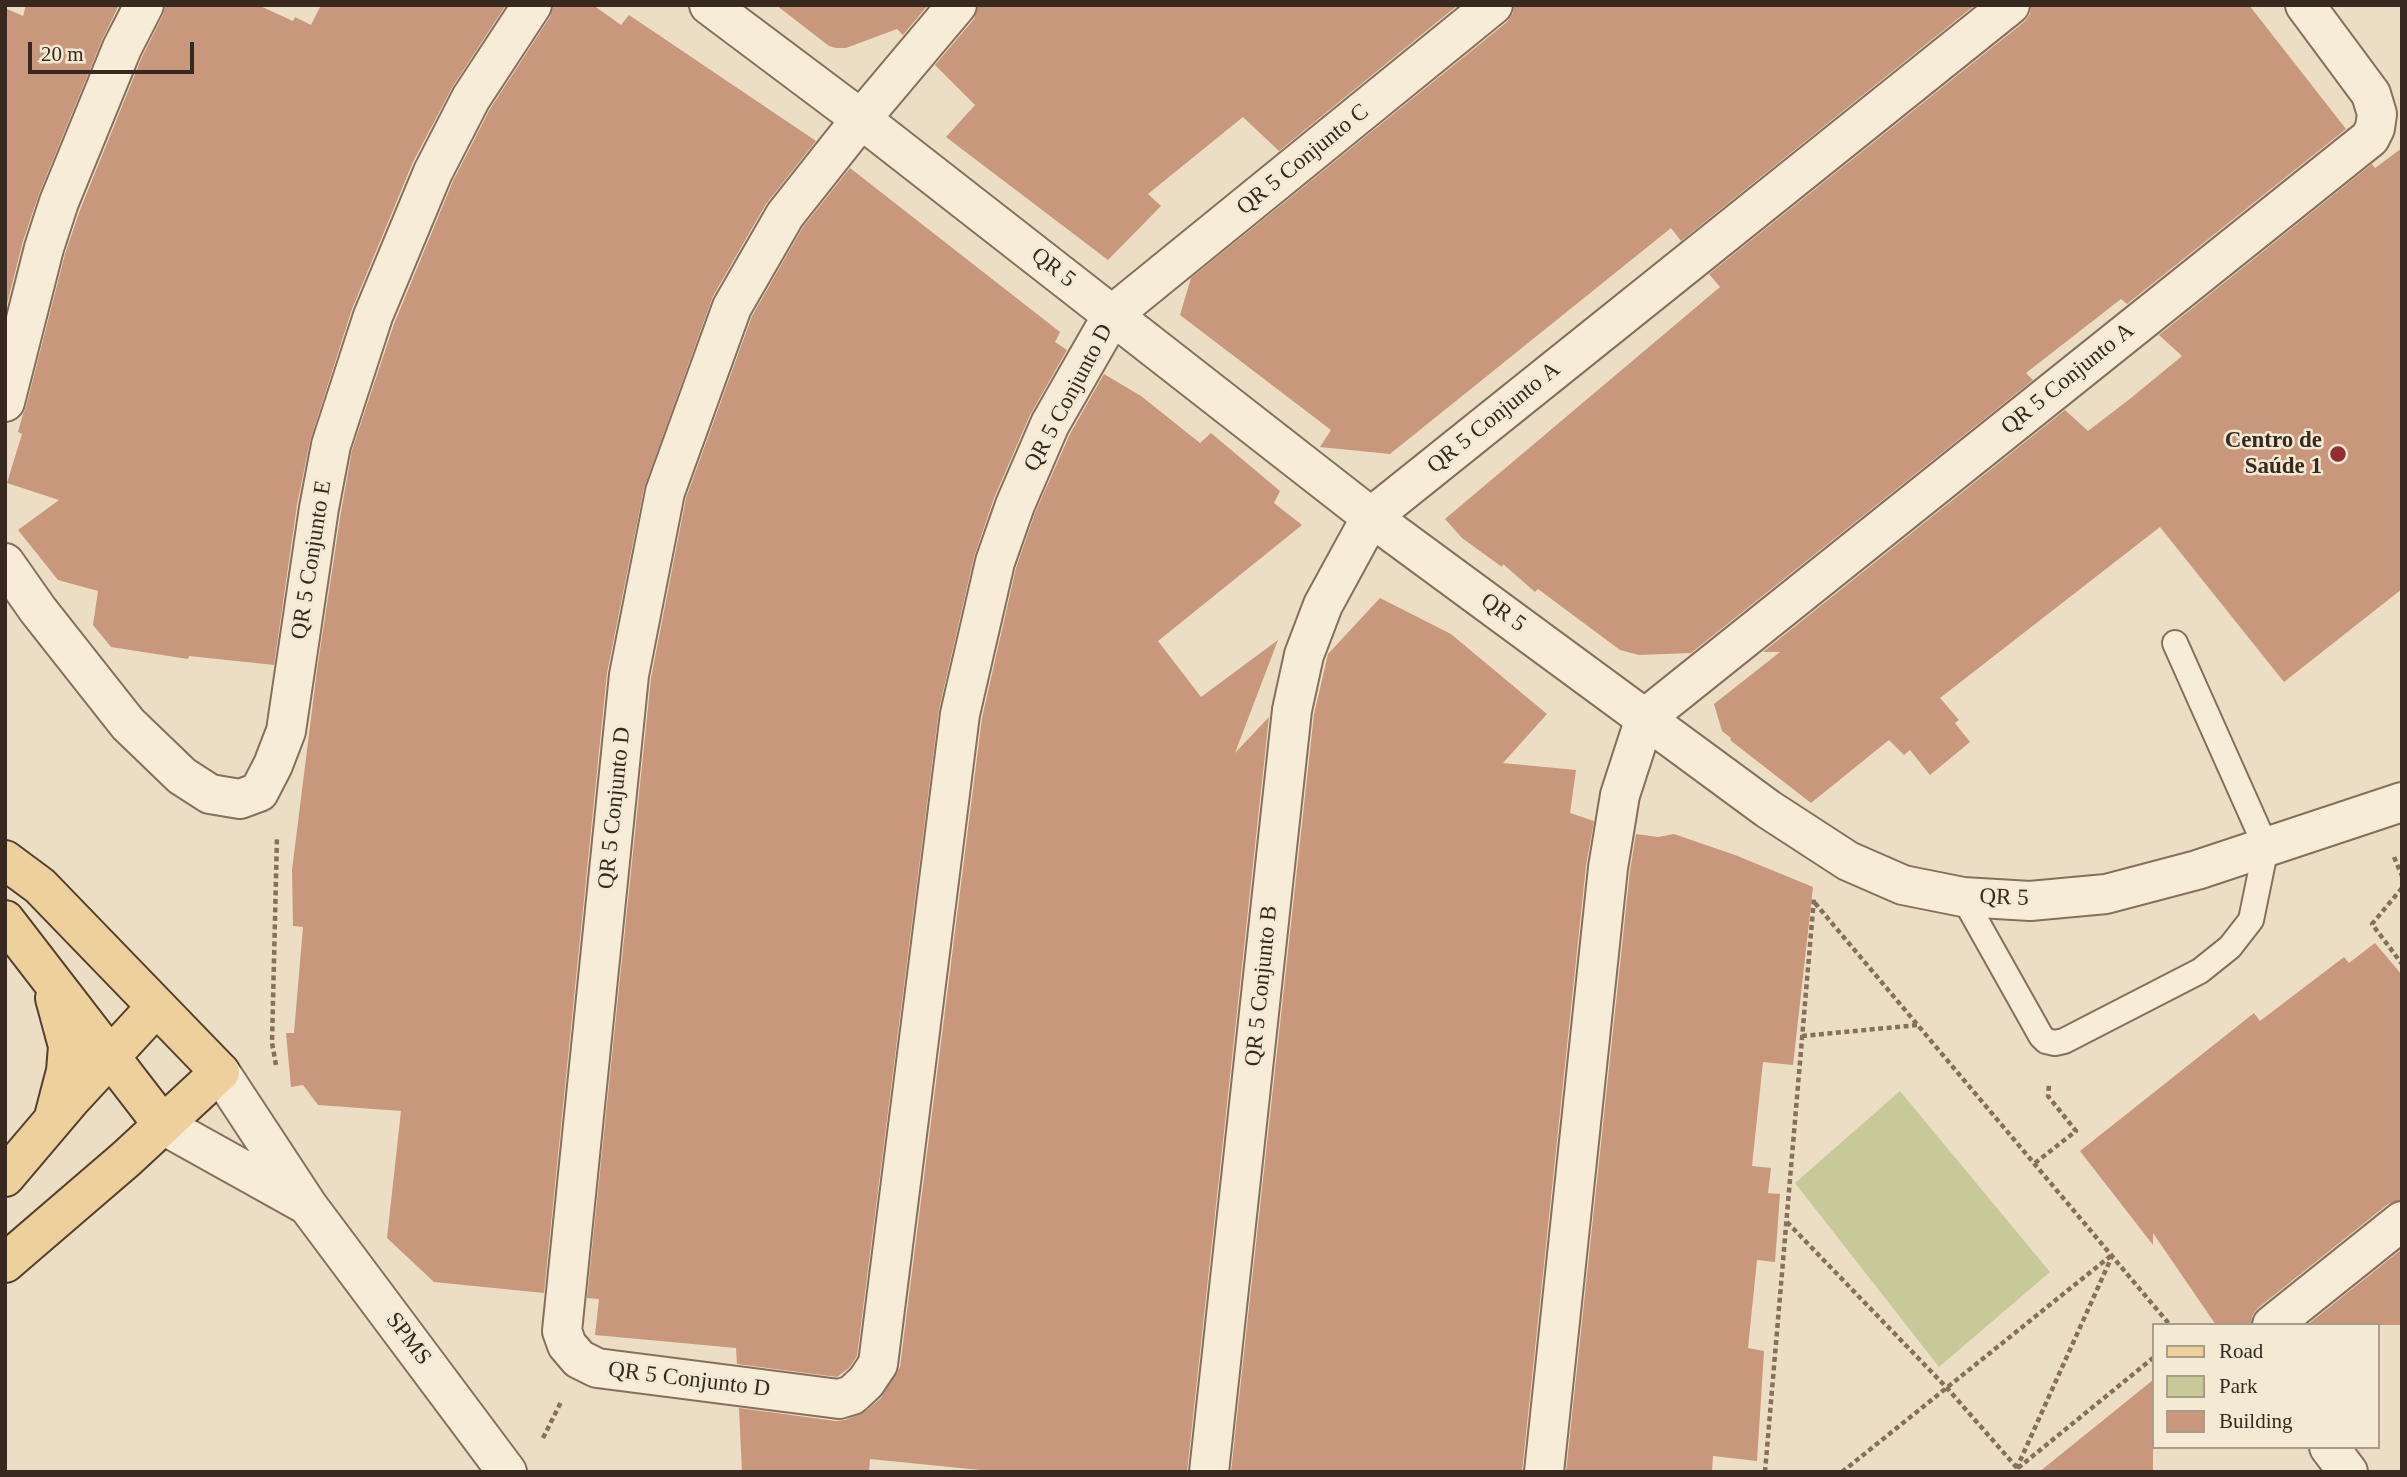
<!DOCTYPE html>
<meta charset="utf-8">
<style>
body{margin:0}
#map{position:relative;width:2407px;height:1477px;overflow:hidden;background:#ecdec4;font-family:"Times New Roman",serif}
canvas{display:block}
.frame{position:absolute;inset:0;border:7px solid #37291f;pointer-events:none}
.legend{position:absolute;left:2152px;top:1323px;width:228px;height:126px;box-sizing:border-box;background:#f4e9d3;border:2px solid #a89c8b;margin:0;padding:9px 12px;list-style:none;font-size:21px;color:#37291f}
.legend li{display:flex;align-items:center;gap:14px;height:35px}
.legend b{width:35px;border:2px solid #a89c8b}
.scale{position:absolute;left:28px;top:42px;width:166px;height:32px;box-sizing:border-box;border:4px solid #37291f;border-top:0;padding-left:9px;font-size:21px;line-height:24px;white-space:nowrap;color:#37291f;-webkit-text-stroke:5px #f4e9d3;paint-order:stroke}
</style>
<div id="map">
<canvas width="2407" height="1477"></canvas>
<div class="frame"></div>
<ul class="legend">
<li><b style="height:9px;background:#eed09d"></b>Road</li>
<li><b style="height:19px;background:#c7ca98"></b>Park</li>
<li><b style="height:19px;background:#c9977b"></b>Building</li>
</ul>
<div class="scale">20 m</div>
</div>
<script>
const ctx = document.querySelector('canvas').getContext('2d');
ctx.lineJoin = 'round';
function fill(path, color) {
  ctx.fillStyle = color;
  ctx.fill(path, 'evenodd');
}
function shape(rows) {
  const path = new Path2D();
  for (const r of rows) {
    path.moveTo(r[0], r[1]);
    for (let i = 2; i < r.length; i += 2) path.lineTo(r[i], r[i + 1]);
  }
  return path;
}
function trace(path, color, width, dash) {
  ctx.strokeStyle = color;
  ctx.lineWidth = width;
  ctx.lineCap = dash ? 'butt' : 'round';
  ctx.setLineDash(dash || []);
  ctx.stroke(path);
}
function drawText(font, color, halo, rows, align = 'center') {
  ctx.font = font + ' "Times New Roman",serif';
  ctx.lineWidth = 5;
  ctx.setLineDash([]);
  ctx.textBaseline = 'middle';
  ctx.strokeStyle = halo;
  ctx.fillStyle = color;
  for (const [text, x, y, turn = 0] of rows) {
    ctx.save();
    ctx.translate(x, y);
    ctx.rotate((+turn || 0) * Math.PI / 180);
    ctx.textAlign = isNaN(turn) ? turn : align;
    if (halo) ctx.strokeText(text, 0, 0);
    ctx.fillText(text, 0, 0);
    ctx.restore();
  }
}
const green = shape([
 [1900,1091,2050,1272,1939,1367,1795,1183]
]);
const building = shape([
 [26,5,119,5,102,40,39,194,23,241,5,312,5,8,23,16],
 [166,5,258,5,293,21,295,17,311,25,321,5,506,5,453,86,413,162,352,309,310,441,297,505,274,665,189,656,188,659,111,647,93,625,98,591,58,580,18,530,59,500,7,483,22,434,18,432,23,414,26,407,65,254,80,210,142,57,163,15],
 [554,5,593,5,621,25,629,15,816,141,766,204,713,296,644,488,607,673,544,1293,434,1282,387,1238,401,1111,318,1105,303,1085,291,1087,286,1033,294,1033,303,927,293,926,292,870,317,670,341,512,352,450,394,324,453,181,490,109,550,17],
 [776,5,928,5,903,35,897,29,846,48,836,48,829,46],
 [978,5,1458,5,1279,151,1243,117,1148,194,1161,206,1108,260,946,137,975,105,935,65,974,19],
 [1514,5,1975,5,1681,241,1671,228,1390,454,1320,447,1331,430,1180,315,1191,278,1507,22,1513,13],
 [2031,5,2249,5,2346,129,2127,304,2121,299,2026,373,2033,380,1691,653,1639,655,1620,650,1538,589,1535,592,1503,564,1502,567,1462,538,1445,519,1720,287,1709,274,2024,22,2030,14],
 [2402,148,2402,589,2284,682,2160,527,1940,698,1959,720,1955,723,1970,742,1930,775,1910,750,1904,755,1889,740,1811,803,1730,740,1731,738,1722,731,1714,704,1780,652,1763,652,2065,410,2088,431,2131,398,2182,356,2159,335,2372,164,2375,168],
 [850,168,1060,332,1055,342,1067,350,1030,415,994,498,974,557,939,709,857,1356,849,1368,837,1377,737,1364,736,1348,595,1335,599,1299,587,1298,651,678,686,498,752,316,803,227],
 [1104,374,1141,396,1200,443,1211,433,1280,491,1274,503,1302,525,1158,641,1201,697,1278,640,1235,753,1269,717,1187,1472,1000,1472,870,1459,869,1472,742,1472,739,1408,836,1421,845,1420,866,1411,881,1398,900,1367,982,718,1016,568,1035,513,1070,434],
 [1380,598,1451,634,1547,714,1503,763,1576,770,1570,813,1594,821,1586,866,1522,1472,1231,1472,1314,714,1328,654],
 [1636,834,1658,837,1674,834,1735,855,1813,887,1793,1065,1763,1062,1752,1166,1771,1168,1768,1193,1780,1194,1775,1262,1757,1260,1748,1348,1764,1351,1757,1461,1713,1456,1712,1472,1566,1472,1630,871],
 [2375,943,2402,975,2402,1200,2388,1204,2258,1308,2252,1316,2251,1325,2216,1325,2153,1233,2153,1245,2080,1151,2254,1013,2260,1021,2344,957,2349,963],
 [2402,1249,2402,1325,2307,1325],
 [2153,1380,2153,1472,2039,1472]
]);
const path = shape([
 [2394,857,2402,876],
 [2402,888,2372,924,2402,964],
 [1815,903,2170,1325],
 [1802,1036,1918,1025],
 [276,1065,272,1043,277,836],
 [2035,1163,2076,1131,2048,1096,2049,1085],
 [1787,1222,1947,1388,2018,1469],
 [543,1438,561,1402],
 [2018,1468,2153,1358],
 [1765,1472,1814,898],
 [1842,1472,2113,1254,2015,1472]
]);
const service = shape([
 [1963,897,2041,1036,2046,1041,2055,1043,2064,1041,2200,971,2230,947,2251,920,2266,847,2175,643]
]);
const minor = shape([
 [709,5,861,119,1371,517,1768,809,1848,861,1903,885,1963,897,2030,901,2106,894,2197,870,2402,802],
 [957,5,861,119,785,215,732,307,665,492,629,675,562,1331,567,1345,579,1359,597,1368,839,1399,852,1395,866,1382,878,1364,960,714,995,562,1015,505,1050,424,1113,314,1493,5],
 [5,402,44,248,59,202,122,48,144,5],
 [5,563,38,610,128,724,182,776,210,794,240,799,259,792,273,765,286,731,319,508,331,445,373,316,433,172,471,98,532,5],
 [2272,1325,2402,1221],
 [2329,1447,2348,1472],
 [1209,1472,1292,710,1304,655,1323,605,1371,517,2010,5],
 [1544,1472,1608,868,1620,795,1645,718,2370,138,2375,128,2377,114,2371,94,2305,5]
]);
const tertiary = shape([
 [220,1072,308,1206,507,1472],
 [163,1125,303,1203]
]);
const primary = shape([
 [5,860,40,886,220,1072,126,1159,5,1263],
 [5,920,163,1125],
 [54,1117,66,1071,68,1046,55,998],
 [5,1177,72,1098,156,1007]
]);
const markers = [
 [2338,454,9,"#932d34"]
];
const streetNames = [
 ["QR 5 Conjunto C",1303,160,-39],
 ["QR 5",1053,268,38],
 ["QR 5 Conjunto A",2068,379,-39],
 ["QR 5 Conjunto D",1069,398,-62],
 ["QR 5 Conjunto A",1494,418,-39],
 ["QR 5 Conjunto E",312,560,-81],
 ["QR 5",1503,613,36],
 ["QR 5 Conjunto D",615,808,-84],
 ["QR 5",2004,898,2],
 ["QR 5 Conjunto B",1262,986,-84],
 ["SPMS",408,1339,53],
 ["QR 5 Conjunto D",689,1380,7]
];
const poiNames = [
 ["Centro de",2322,441],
 ["Saúde 1",2322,467]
];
fill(green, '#c7ca98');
fill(building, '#c9977b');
trace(service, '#866f5b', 28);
trace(minor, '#866f5b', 42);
trace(tertiary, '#866f5b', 42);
trace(primary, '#543e2f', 42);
trace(path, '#866f5b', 4.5, [5, 3.5]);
trace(service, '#f7ecd7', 24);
trace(minor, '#f7ecd7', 38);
trace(tertiary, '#f7ecd7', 38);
trace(primary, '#eed09d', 38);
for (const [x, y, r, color] of markers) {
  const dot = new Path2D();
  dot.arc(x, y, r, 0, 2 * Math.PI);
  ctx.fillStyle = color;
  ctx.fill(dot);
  trace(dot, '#f4e9d3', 2.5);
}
drawText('23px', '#37291f', '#f4e9d3', streetNames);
drawText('bold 23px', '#37291f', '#f4e9d3', poiNames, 'right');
</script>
